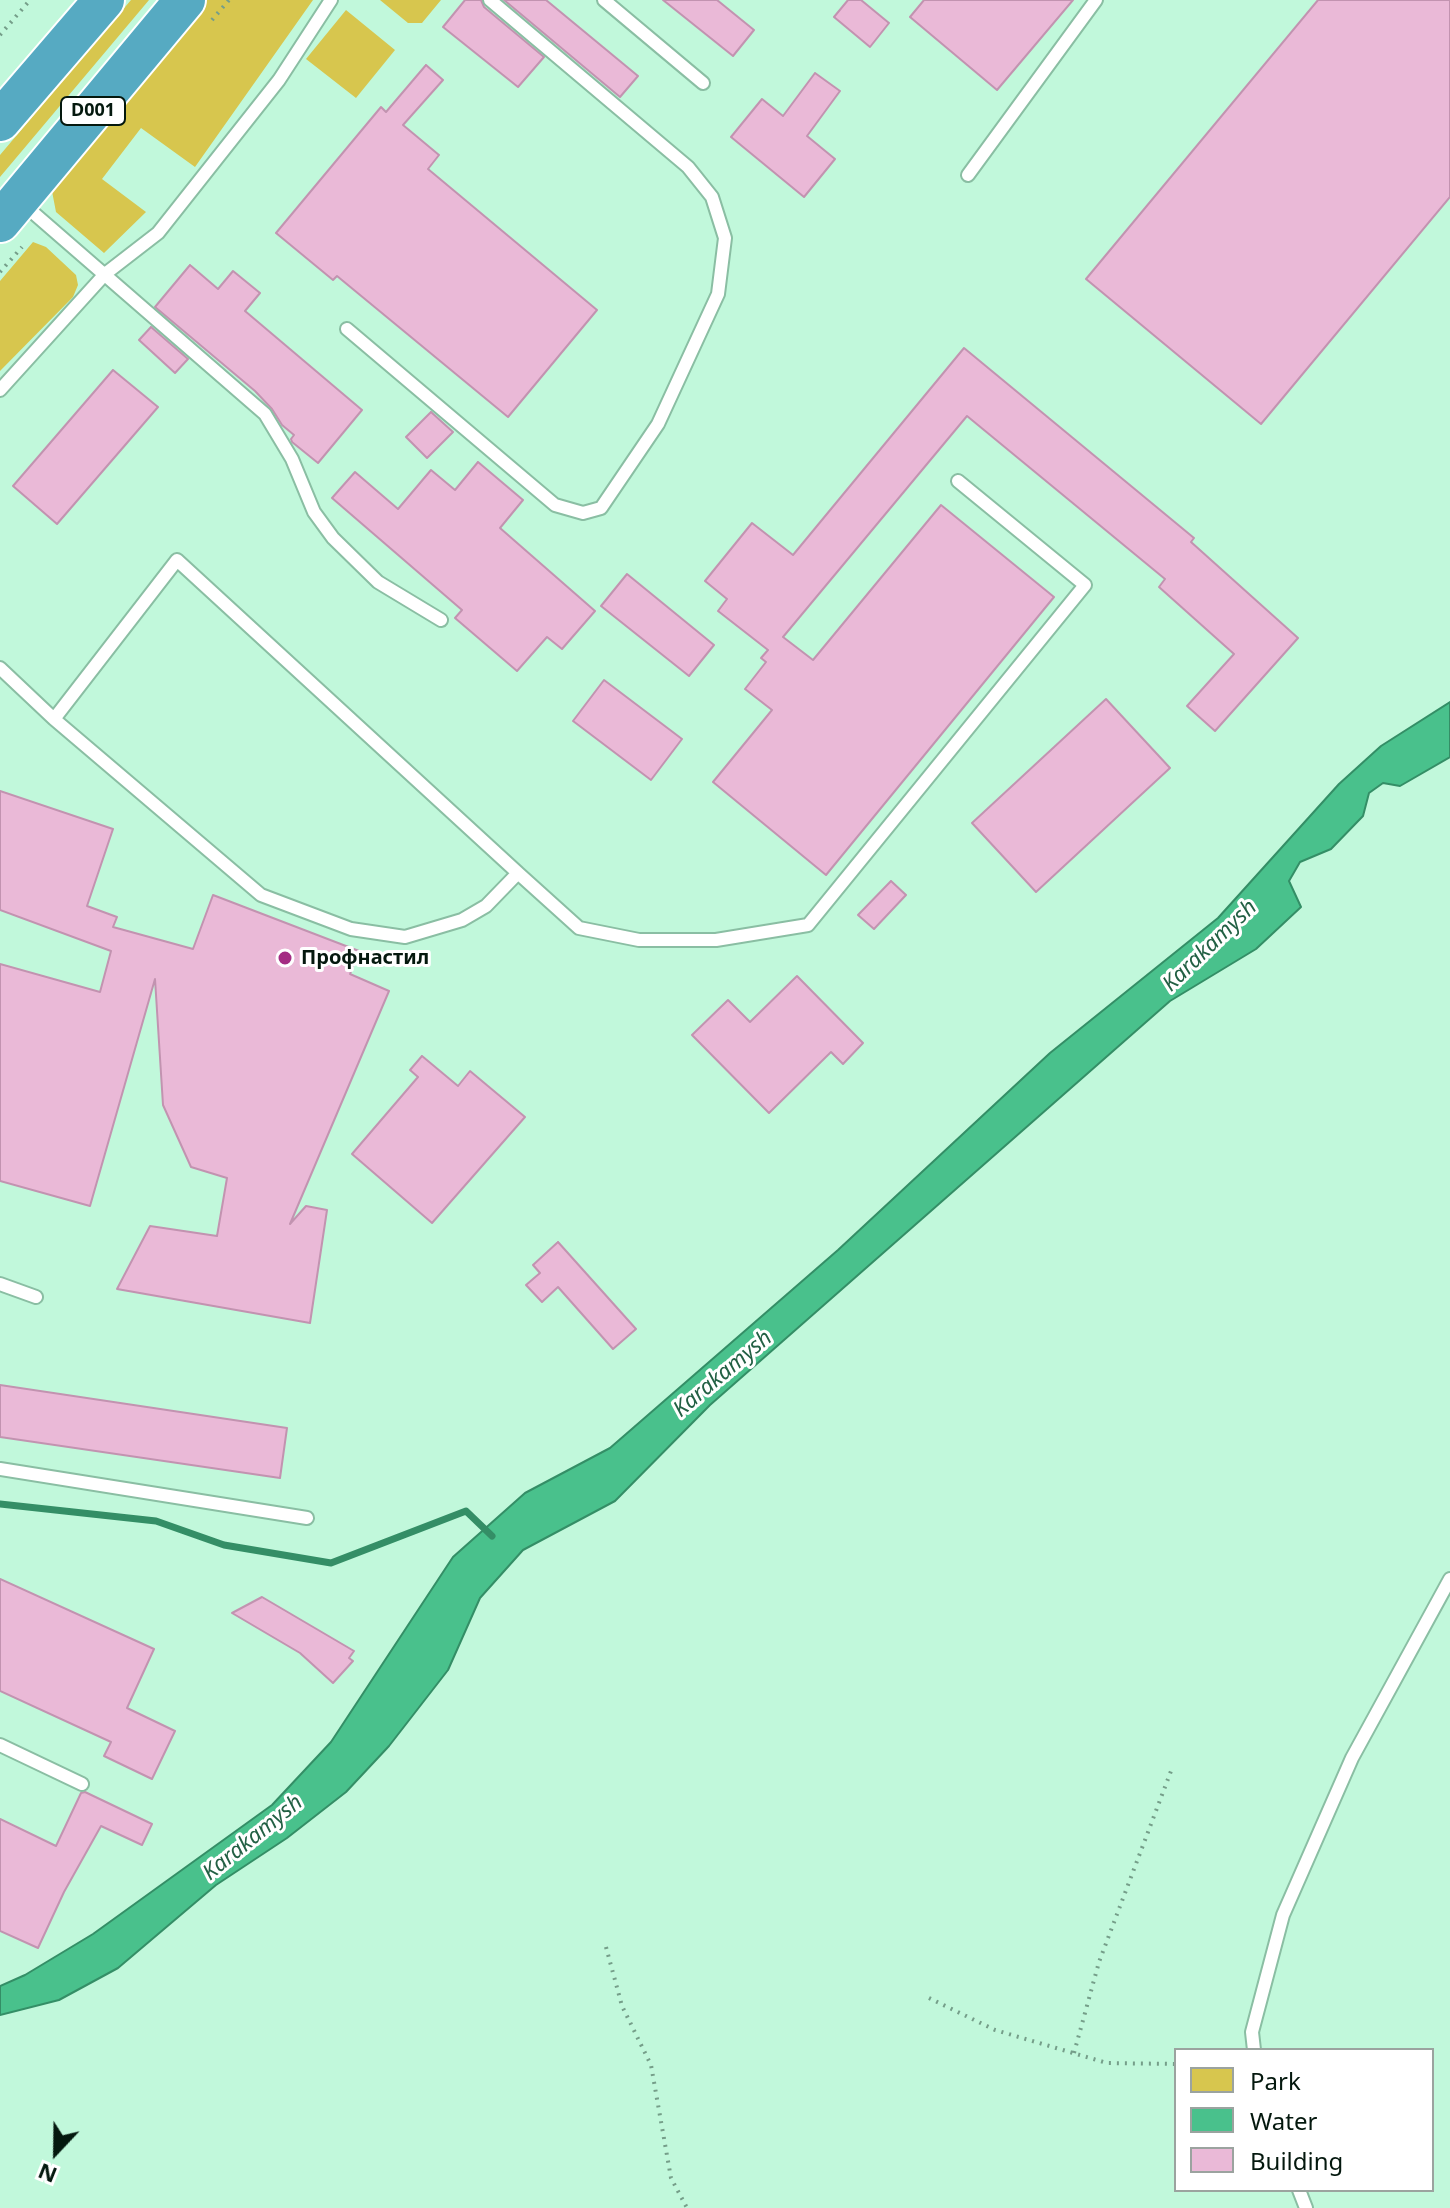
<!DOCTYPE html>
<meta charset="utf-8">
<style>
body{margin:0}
#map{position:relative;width:1450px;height:2208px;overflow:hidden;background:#c1f8db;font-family:"Noto Sans",sans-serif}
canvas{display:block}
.legend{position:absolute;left:1174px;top:2048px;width:260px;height:144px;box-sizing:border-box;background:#fff;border:2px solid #9ba39f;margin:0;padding:10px 14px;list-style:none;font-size:24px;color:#04180e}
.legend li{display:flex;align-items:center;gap:16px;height:40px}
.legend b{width:40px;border:2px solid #9ba39f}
.north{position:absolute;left:16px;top:2112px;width:80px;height:80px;-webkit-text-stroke:6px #fff;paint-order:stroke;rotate:202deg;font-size:22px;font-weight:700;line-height:32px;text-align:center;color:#04180e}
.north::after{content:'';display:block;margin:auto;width:28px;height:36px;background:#04180e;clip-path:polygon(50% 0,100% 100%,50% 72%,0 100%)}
</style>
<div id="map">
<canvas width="1450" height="2208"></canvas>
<ul class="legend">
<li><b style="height:22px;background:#d7c64e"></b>Park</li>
<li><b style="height:22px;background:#49c18c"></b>Water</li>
<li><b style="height:22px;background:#eab9d7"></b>Building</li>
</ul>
<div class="north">N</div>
</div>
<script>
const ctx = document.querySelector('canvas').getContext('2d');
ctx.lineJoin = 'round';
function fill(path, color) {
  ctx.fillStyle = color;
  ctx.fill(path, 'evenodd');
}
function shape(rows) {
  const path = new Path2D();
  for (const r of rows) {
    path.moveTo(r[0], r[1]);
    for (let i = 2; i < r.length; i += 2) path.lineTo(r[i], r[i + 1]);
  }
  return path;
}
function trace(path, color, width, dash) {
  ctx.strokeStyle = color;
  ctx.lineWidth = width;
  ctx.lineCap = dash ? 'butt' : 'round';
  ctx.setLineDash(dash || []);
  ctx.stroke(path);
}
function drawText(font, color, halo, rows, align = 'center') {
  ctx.font = font + ' "Noto Sans",sans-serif';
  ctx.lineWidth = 6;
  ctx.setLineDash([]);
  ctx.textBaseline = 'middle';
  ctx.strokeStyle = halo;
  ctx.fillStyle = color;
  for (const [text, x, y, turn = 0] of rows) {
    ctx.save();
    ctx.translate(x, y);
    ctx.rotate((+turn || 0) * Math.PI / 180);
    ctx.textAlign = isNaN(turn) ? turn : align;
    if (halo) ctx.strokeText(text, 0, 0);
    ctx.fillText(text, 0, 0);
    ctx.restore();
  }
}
const green = shape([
 [131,0,149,0,0,177,0,155],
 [206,0,313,0,195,167,141,128,102,179,146,212,104,253,56,212,51,186],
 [380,0,441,0,422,23,408,23],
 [346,10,395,50,356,98,306,59],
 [33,242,46,247,76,275,78,285,73,297,0,371,0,281]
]);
const water = shape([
 [1450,702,1450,757,1400,786,1383,783,1369,793,1363,816,1331,849,1300,862,1289,881,1301,907,1256,949,1170,1001,710,1405,615,1501,523,1550,480,1598,448,1670,389,1746,346,1792,287,1838,216,1885,118,1968,59,2000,0,2015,0,1986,25,1975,93,1934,272,1805,331,1742,453,1557,525,1493,610,1448,838,1250,1050,1053,1218,918,1339,784,1381,746,1450,702]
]);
const stream = shape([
 [0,1504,156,1521,224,1545,331,1563,466,1511,492,1536]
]);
const building = shape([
 [465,0,481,0,484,7,544,57,518,87,443,27,465,0],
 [504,0,546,0,638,76,620,97,504,0],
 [663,0,717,0,754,30,733,56,663,0],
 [848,0,861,0,889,23,870,47,834,17,848,0],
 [924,0,1073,0,997,90,910,17,924,0],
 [1318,0,1450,0,1450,197,1261,424,1086,279,1318,0],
 [426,65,443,80,403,125,439,155,428,169,597,310,508,417,337,276,333,280,276,233,381,107,386,112,426,65],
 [815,73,840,91,807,136,835,159,804,197,731,137,762,99,783,116,815,73],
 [190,265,218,289,233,271,260,293,245,311,362,410,318,463,292,442,291,439,294,435,282,425,272,409,255,391,155,307,190,265],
 [151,327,188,359,175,373,139,340,151,327],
 [964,348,1194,538,1191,542,1298,638,1215,731,1187,706,1234,654,1159,587,1165,579,967,416,783,637,813,660,941,505,1054,597,826,875,713,782,772,710,745,689,766,662,761,658,768,650,718,611,727,599,705,581,752,523,793,555,964,348],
 [113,370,158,407,57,524,13,486,113,370],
 [431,412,453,432,427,458,406,437,431,412],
 [478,462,523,500,500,528,595,611,562,649,547,637,517,671,455,618,462,610,332,498,355,472,398,509,431,470,455,490,478,462],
 [627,574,714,645,689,676,601,606,627,574],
 [604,680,682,739,651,780,573,721,604,680],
 [1106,699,1170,768,1036,892,972,823,1106,699],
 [0,791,113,829,87,906,117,917,113,927,193,949,213,895,359,951,350,974,389,991,290,1224,306,1206,327,1210,310,1323,117,1289,150,1226,217,1236,227,1178,191,1167,163,1105,155,979,90,1206,0,1181,0,964,100,992,111,951,0,910,0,791],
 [891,881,906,895,874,929,858,915,891,881],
 [797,976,863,1043,843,1064,831,1052,769,1113,692,1035,728,1000,750,1022,797,976],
 [422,1056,458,1086,470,1071,525,1117,432,1223,352,1154,418,1077,410,1070,422,1056],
 [558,1242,636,1329,613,1349,558,1287,542,1302,526,1285,540,1273,533,1265,558,1242],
 [0,1385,287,1428,280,1478,0,1437,0,1385],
 [0,1579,154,1649,127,1708,175,1731,152,1779,104,1756,111,1742,0,1691,0,1579],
 [262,1597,354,1651,349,1658,353,1661,333,1683,300,1653,232,1613,262,1597],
 [85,1792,152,1824,142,1845,101,1826,64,1892,38,1948,0,1931,0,1819,56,1846,81,1793,85,1792]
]);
const path = shape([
 [212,20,229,0],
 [0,35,30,0],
 [0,272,22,247],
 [606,1947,622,2006,651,2065,671,2178,687,2208],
 [929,1998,995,2030,1107,2063,1176,2064],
 [1074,2053,1099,1962,1171,1771]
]);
const service = shape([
 [604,0,703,83],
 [968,175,1096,0],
 [22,203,265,414,292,459,314,512,333,538,378,582,441,620],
 [347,329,555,505,583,513,601,508,658,424,718,294,725,238,712,197,688,167,490,0],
 [0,390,105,274,158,233,279,80,331,0],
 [0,668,54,719,261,895,351,929,405,937,462,920,486,906,518,873,177,560,54,719],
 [518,873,579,928,639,940,716,940,808,925,1085,585,958,481],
 [0,1284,36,1297],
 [0,1469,307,1518],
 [0,1745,82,1784],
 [1254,2050,1252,2032,1283,1915,1352,1758,1450,1579],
 [1299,2190,1306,2208]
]);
const trunk = shape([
 [0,121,104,0],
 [0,222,185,0]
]);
const markers = [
 [285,958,8,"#a42c83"]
];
const shields = [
 [93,111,64]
];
const shieldNames = [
 ["D001",93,111]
];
const poiNames = [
 ["Профнастил",301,958]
];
const waterNames = [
 ["Karakamysh",1210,946,-44],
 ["Karakamysh",723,1374,-40],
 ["Karakamysh",253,1838,-39]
];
fill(green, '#d7c64e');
fill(water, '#49c18c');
trace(water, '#348e66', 2);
trace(stream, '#348e66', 7);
fill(building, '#eab9d7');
trace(building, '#c293b0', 2);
trace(service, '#8abea3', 16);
trace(trunk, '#fff', 44);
trace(path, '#759e89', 4, [2, 6]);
trace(service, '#fff', 12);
trace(trunk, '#56aac2', 40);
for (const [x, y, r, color] of markers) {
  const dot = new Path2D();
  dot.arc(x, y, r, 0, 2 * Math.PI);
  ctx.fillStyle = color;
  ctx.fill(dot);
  trace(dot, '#fff', 3);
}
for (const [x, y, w] of shields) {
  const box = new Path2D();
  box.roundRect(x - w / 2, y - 14, w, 28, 6);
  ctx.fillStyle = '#fff';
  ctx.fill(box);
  trace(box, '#04180e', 2);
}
drawText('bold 18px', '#04180e', null, shieldNames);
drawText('bold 20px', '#04180e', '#fff', poiNames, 'left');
drawText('italic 22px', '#226044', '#fff', waterNames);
</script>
